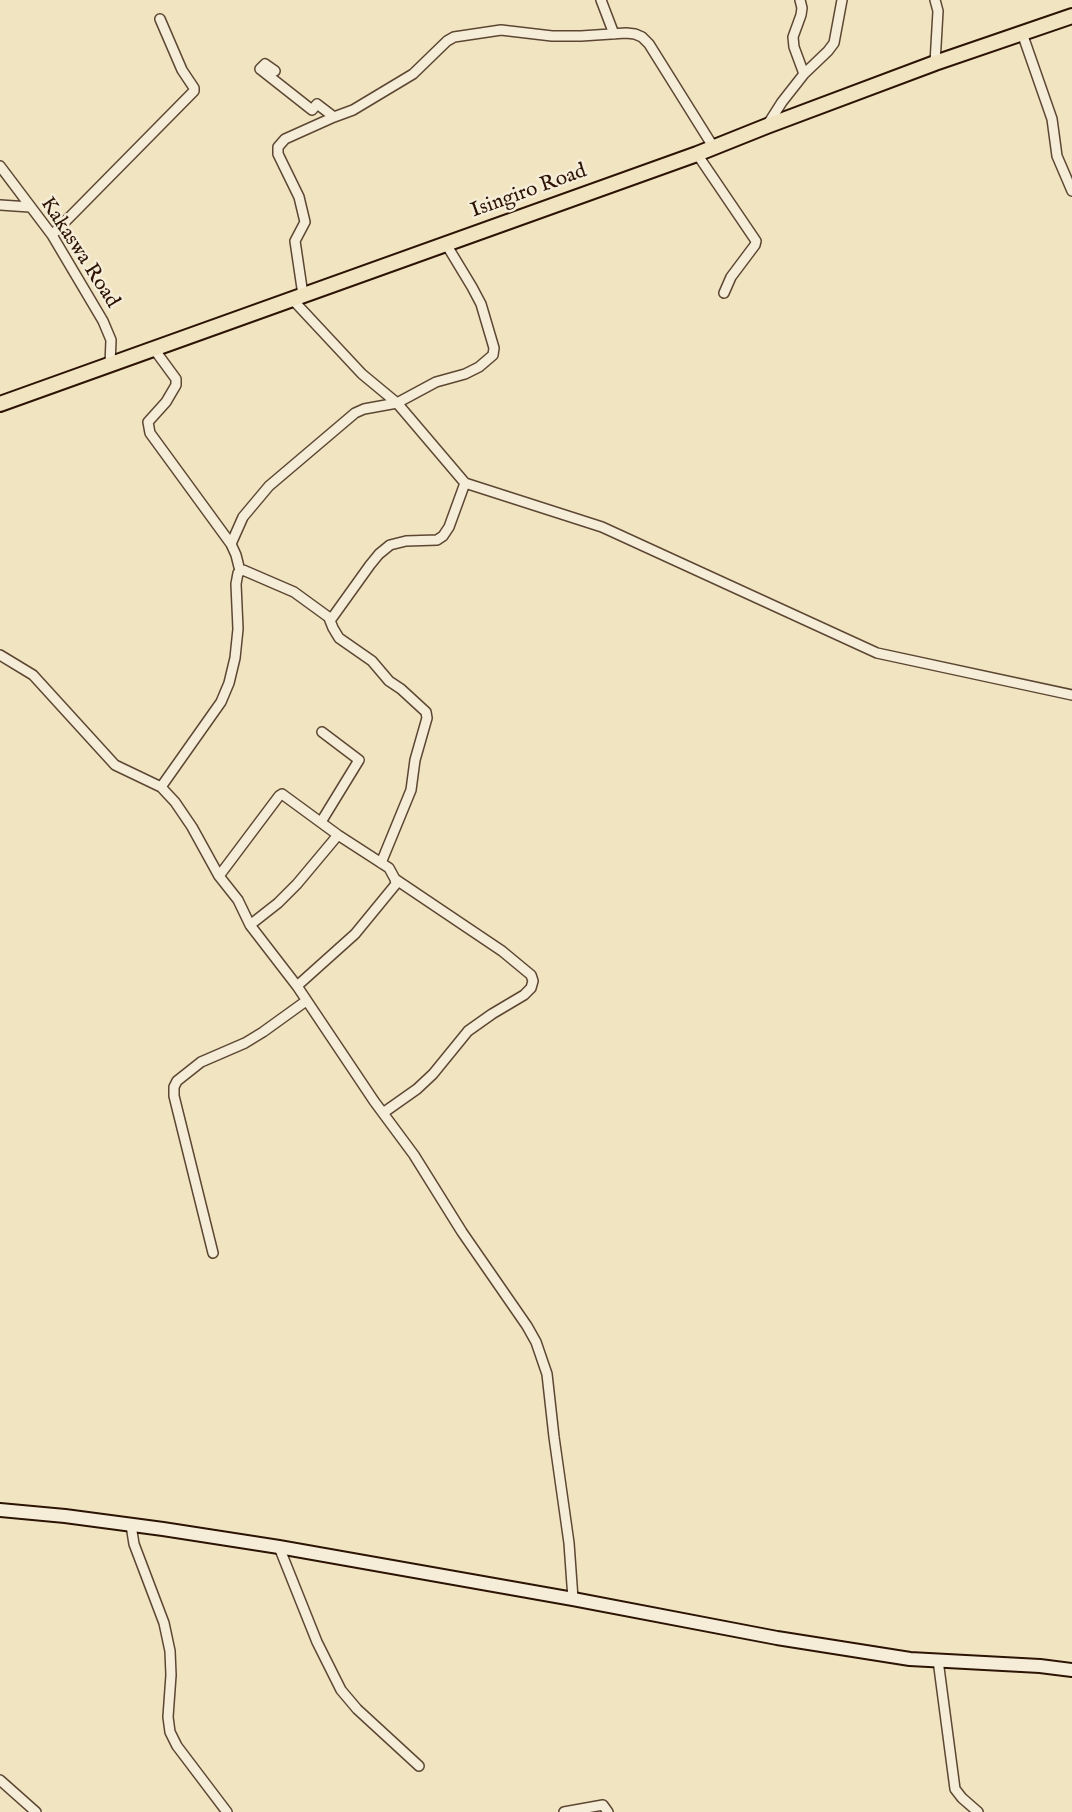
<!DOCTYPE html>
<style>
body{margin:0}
canvas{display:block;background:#f0e4c1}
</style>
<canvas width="1072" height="1812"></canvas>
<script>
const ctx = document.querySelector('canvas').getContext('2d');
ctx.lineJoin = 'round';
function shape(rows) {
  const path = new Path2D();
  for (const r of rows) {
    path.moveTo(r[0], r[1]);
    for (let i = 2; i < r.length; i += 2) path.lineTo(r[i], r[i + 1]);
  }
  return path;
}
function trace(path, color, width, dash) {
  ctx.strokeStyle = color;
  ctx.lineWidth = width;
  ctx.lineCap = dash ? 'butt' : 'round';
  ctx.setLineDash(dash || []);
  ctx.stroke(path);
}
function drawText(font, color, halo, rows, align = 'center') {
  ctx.font = font + ' "IM FELL English",serif';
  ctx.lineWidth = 5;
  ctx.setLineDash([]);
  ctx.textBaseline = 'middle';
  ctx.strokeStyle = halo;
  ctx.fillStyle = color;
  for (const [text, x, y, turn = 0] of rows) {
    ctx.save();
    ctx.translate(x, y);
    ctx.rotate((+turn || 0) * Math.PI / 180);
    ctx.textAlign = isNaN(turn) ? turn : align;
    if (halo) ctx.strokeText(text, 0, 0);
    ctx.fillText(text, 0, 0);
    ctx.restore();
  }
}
const minor = shape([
 [601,0,614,34],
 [800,0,802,8,801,15,793,37,794,47,804,74],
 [1022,33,1052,119,1057,156,1072,191],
 [935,63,938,11,935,0],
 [275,71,265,64,260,69,312,110,317,104,334,117,353,110,413,74,447,41,454,37,501,30,552,36,581,36,626,33,635,34,642,37,649,44,714,148],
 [768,124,782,102,804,74,828,51,834,43,842,0],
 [697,154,756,241,755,245,731,277,724,293],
 [0,166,52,235,103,321,111,340,110,365],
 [0,205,30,207],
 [52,235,194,91,194,88,182,70,160,19],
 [303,295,295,241,305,222,299,197,278,154,278,147,285,139,334,117],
 [292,299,362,374,397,403,465,483,602,527,877,653,1072,695],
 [154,349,176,379,176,385,166,402,148,422,150,433,231,544,236,555,240,571],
 [231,544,243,517,269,486,355,413,364,409,397,403,436,382,465,374,479,367,493,355,494,348,481,304,472,287,446,244],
 [329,618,333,628,339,638,372,661,389,681,401,689,426,712,427,718,415,760,411,790,381,863],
 [0,655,33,675,115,765,161,787,175,802,192,827,219,876,238,900,250,925,297,986,374,1101,414,1155,462,1232,527,1326,536,1342,547,1374,554,1437,569,1543,573,1599],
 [161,787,221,702,229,683,235,658,238,629,236,584,238,573,243,570,294,592,327,616,332,618,370,565,379,554,390,545,406,541,437,540,443,536,449,527,465,483],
 [321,822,359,760,322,732],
 [219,876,279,796,282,794,338,835,389,868,395,879,502,951,531,975,533,981,531,988,524,995,492,1014,468,1031,433,1074,417,1089,383,1113],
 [250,925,278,903,297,884,338,835],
 [297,986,355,934,396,884,395,879],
 [213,1253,174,1096,174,1087,177,1081,201,1062,245,1043,263,1032,306,1001],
 [131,1525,134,1544,164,1623,170,1651,171,1675,168,1717,170,1732,177,1746,227,1812],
 [279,1547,317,1642,341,1690,357,1709,419,1766],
 [938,1660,955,1789,962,1798,978,1812],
 [0,1780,36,1812],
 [564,1812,603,1805,608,1812]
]);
const secondary = shape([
 [0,1510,65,1516,163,1529,279,1547,573,1599,777,1638,910,1659,1040,1666,1072,1670]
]);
const primary = shape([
 [0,404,697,154,767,126,935,63,1072,16]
]);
const streetNames = [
 ["Isingiro Road",529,192,-20],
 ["Kakaswa Road",79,253,57]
];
trace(minor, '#5d4733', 12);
trace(secondary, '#2c1304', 16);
trace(primary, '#2c1304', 18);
trace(minor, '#f5edd7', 9);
trace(secondary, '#f5edd7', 12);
trace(primary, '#f0e4c1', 14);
drawText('21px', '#2c1304', '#f5edd7', streetNames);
</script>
